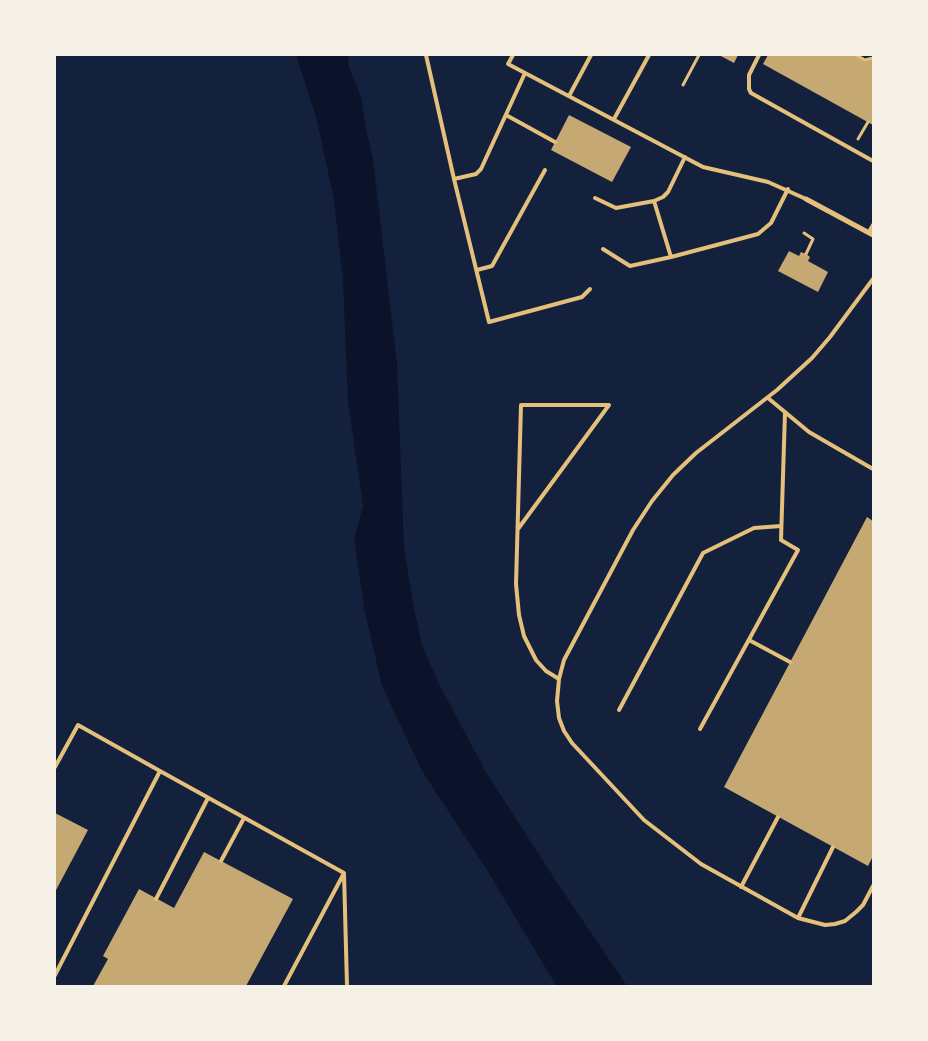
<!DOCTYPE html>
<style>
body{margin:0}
#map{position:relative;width:928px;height:1041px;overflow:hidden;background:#14213d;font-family:Helvetica,sans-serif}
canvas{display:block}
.frame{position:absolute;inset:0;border:56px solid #f6f1e7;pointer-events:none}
</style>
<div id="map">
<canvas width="928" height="1041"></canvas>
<div class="frame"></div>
</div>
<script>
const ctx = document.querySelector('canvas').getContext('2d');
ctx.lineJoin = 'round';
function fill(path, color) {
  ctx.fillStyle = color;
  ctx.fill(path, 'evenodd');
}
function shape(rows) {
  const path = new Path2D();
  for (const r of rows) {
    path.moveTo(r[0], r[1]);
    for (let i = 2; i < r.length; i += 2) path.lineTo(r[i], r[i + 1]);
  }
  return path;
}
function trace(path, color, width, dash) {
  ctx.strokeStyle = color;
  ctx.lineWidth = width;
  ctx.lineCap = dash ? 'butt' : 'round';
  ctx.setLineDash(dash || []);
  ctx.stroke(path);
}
const water = shape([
 [296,55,348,55,349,67,361,97,367,134,373,159,397,364,404,547,413,603,422,645,440,686,486,772,556,881,627,986,557,986,554,982,487,870,422,771,382,686,364,608,354,539,363,506,348,402,343,279,334,200,317,120]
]);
const building = shape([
 [719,55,738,55,734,63],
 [768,55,856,55,865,60,873,58,873,125,763,64],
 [569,115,631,147,612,182,551,150],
 [789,251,799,256,801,252,806,254,810,257,808,261,828,272,818,292,778,271],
 [867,517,873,521,873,856,868,866,724,787],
 [55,813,88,830,55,892],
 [204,852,293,899,246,986,93,986,108,959,103,956,139,889,174,908]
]);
const path = shape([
 [856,55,865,60,873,58],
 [683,85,699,55],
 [858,139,868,122],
 [804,233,813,239,806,254]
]);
const service = shape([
 [426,55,454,179,476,174,481,169,525,73],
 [513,55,508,64,703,167,768,182,806,199],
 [759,55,749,75,749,89,751,93,873,161],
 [569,96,591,55],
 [506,115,555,142],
 [614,119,649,55],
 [454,179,489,322,582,297,590,289],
 [595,198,616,208,654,201,663,197,668,192,685,157],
 [869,232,873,225],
 [603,249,630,266,671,257,654,201],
 [671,257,758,234,771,223,788,189],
 [477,270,492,266,545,170],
 [873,279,830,337,812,358,777,390,696,453,673,475,652,501,633,530,564,660,559,679,557,701,559,718,564,731,572,743,644,820,701,864,798,918,825,925,835,924,845,921,856,912,863,905,873,886],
 [768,398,809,432,873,469],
 [518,529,609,405,521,405,516,584,519,615,524,636,536,660,546,671,559,679],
 [749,640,790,662],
 [619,710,703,553,754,528,781,526],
 [700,729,798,550,781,540,785,412],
 [55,767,78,725,160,771],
 [221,861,244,818],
 [741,887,778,817],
 [156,899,208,798],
 [798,918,833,847],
 [55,975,160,771,344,873,347,986],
 [284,986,343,875]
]);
const minor = shape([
 [806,199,873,235]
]);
fill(water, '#0b132b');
fill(building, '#c6a872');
trace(path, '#e5c07b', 3);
trace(service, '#e5c07b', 4);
trace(minor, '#e5c07b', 5);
</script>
